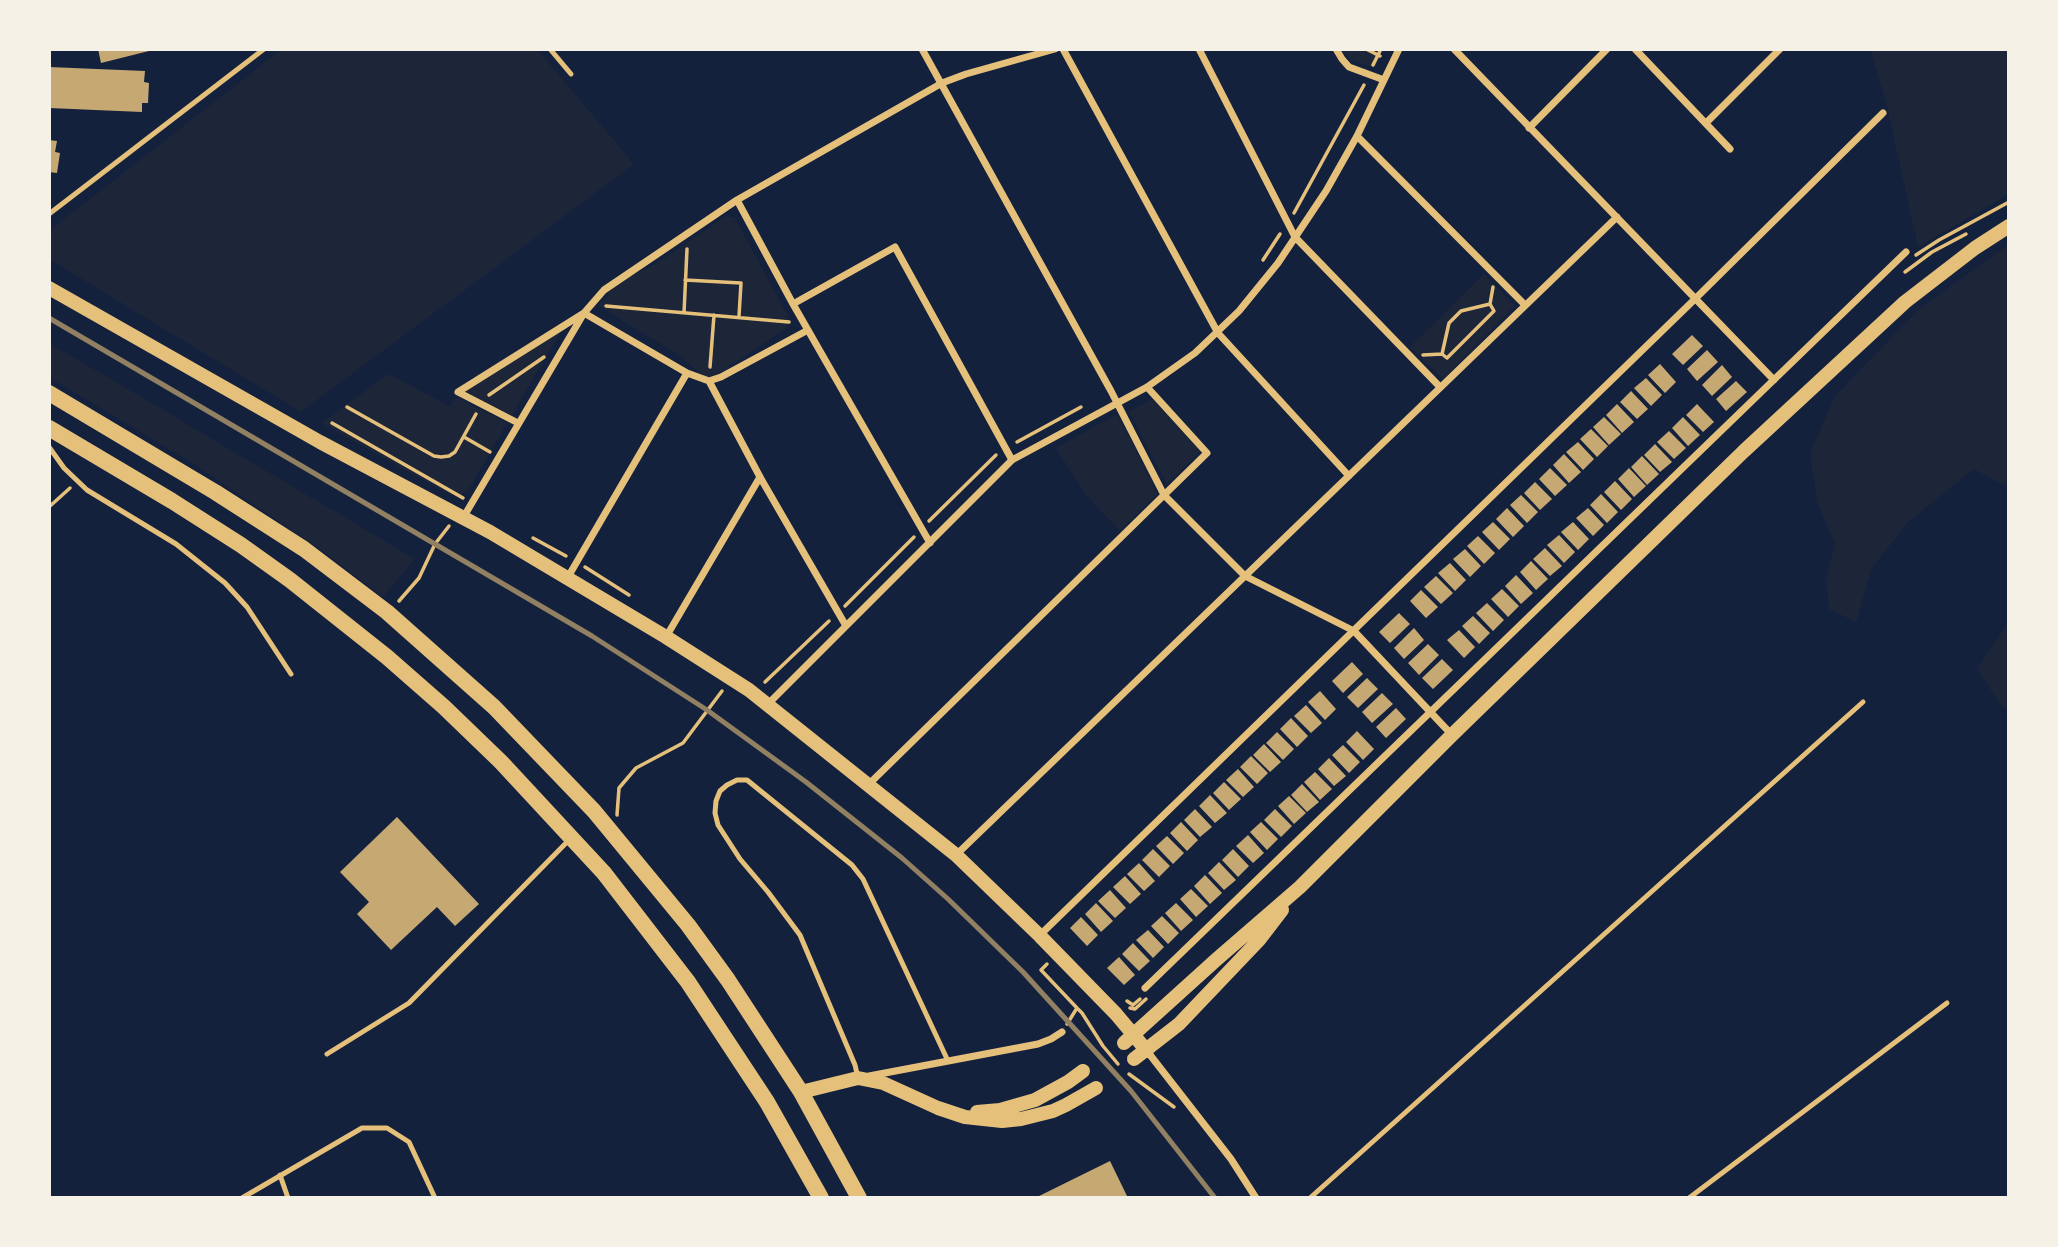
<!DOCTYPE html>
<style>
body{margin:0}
#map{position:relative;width:2058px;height:1247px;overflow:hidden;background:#14213d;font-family:Arial,sans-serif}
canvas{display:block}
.frame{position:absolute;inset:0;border:51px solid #f6f1e7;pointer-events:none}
</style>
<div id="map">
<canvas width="2058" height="1247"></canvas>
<div class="frame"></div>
</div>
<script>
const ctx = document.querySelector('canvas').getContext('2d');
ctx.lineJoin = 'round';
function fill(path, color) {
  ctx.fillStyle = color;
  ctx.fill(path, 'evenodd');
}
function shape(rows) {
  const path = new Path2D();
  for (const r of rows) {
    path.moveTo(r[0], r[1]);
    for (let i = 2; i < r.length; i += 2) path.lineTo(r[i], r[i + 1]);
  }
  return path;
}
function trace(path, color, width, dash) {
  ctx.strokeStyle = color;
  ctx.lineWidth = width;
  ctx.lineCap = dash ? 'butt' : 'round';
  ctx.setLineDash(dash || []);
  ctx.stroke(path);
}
const green = shape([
 [282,49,537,49,634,164,301,412,49,259,49,231],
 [1341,49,1383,49,1375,68,1349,59],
 [1870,49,2009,49,2009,194,1918,247,1886,102],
 [726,216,735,218,788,316,789,322,785,329,709,381,678,354,597,305,610,296,604,290,659,262],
 [2009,244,2009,488,1974,469,1908,522,1872,568,1856,622,1829,609,1826,581,1835,544,1817,501,1810,453,1835,396,1918,310],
 [1484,274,1515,306,1443,379,1410,347],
 [562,330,512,415,464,391],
 [49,344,99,372,415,559,383,597,321,550,194,464,49,377],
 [388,374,450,406,456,397,507,423,471,486,464,493,455,496,447,493,321,423],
 [1152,399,1201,451,1167,484,1129,412],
 [1117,414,1158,494,1120,531,1085,494,1056,448],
 [2009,621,2009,710,2002,707,1977,669]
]);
const building = shape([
 [98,49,153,49,153,50,101,63],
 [49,67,145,71,144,82,149,83,148,103,142,103,142,112,49,108],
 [49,140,57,141,55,152,60,153,57,173,49,172],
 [1692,335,1703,346,1683,365,1672,354],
 [1707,350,1718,362,1697,381,1687,369],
 [1660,364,1676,382,1665,393,1648,375],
 [1722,365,1732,377,1712,396,1702,385],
 [1646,378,1662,395,1651,406,1634,388],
 [1736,381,1747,392,1726,411,1716,399],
 [1631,391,1648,409,1637,419,1620,402],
 [1617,404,1634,422,1622,433,1606,415],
 [1697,404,1714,422,1703,432,1686,415],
 [1604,417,1621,434,1609,445,1593,427],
 [1683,417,1700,435,1688,446,1672,428],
 [1591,429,1608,446,1597,457,1580,439],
 [1669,431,1686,448,1674,459,1657,442],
 [1578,442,1594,459,1583,470,1566,452],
 [1655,444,1672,462,1660,472,1644,455],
 [1564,454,1581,472,1569,483,1553,465],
 [1642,456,1659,474,1647,485,1631,467],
 [1550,468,1567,485,1555,496,1539,479],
 [1629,468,1646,486,1634,497,1618,479],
 [1615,481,1632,499,1621,510,1604,492],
 [1535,482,1552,499,1540,510,1524,493],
 [1601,494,1618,512,1607,523,1590,505],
 [1521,495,1538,512,1527,523,1510,505],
 [1507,508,1524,526,1513,537,1496,519],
 [1588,508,1604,525,1593,536,1576,518],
 [1493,522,1510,539,1499,550,1482,532],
 [1573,522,1589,539,1578,550,1561,532],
 [1559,535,1575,552,1564,563,1547,545],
 [1478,536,1495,553,1484,564,1467,546],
 [1545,548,1562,566,1550,576,1533,559],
 [1465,549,1481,566,1470,577,1453,559],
 [1531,561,1548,579,1536,590,1520,572],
 [1450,563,1466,580,1455,591,1438,573],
 [1516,575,1533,593,1521,604,1505,586],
 [1436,576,1453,593,1441,604,1424,587],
 [1502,589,1519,606,1508,617,1491,599],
 [1421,590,1438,607,1426,618,1410,601],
 [1487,603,1504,620,1493,631,1476,613],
 [1399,613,1410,624,1390,643,1379,632],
 [1473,616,1490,633,1479,644,1462,626],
 [1414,628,1424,640,1404,659,1394,648],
 [1459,630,1475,647,1464,658,1447,640],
 [1428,644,1439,655,1419,675,1408,663],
 [1442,659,1453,670,1433,689,1422,678],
 [1352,662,1363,674,1343,693,1332,681],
 [1367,678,1378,689,1358,708,1347,697],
 [1320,691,1336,709,1325,720,1308,702],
 [1382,693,1393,704,1372,723,1362,712],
 [1306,705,1322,723,1311,733,1294,716],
 [1396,708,1406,719,1386,738,1376,727],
 [1291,718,1308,736,1297,747,1280,729],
 [1357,731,1374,749,1363,760,1346,742],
 [1277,732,1294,749,1283,760,1266,743],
 [1264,744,1281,762,1270,772,1253,755],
 [1343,745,1360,762,1349,773,1332,755],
 [1251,756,1268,773,1257,784,1240,767],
 [1329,758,1346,776,1334,786,1318,769],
 [1238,769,1254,787,1243,797,1226,780],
 [1315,772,1332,789,1320,800,1304,782],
 [1224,782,1241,799,1229,810,1213,793],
 [1302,784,1319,802,1307,812,1291,795],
 [1210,795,1227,813,1215,823,1199,806],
 [1289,796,1306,813,1294,824,1278,806],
 [1195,809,1212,827,1200,837,1184,820],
 [1275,809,1292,826,1281,837,1264,820],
 [397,817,479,904,455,926,437,907,391,950,357,914,369,902,340,872],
 [1181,822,1198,840,1187,851,1170,833],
 [1261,822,1278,839,1267,850,1250,832],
 [1248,835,1264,853,1253,863,1236,846],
 [1167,836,1184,853,1173,864,1156,846],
 [1153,849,1170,866,1159,877,1142,860],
 [1233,849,1249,866,1238,877,1222,860],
 [1219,862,1236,880,1224,890,1208,873],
 [1139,863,1155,881,1144,891,1127,874],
 [1205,875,1222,893,1210,904,1194,886],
 [1125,876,1141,894,1130,904,1113,887],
 [1191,889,1208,906,1196,917,1180,899],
 [1110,890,1126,908,1115,918,1098,901],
 [1096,903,1113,921,1101,932,1085,914],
 [1176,903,1193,920,1181,931,1165,913],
 [1162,916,1179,933,1168,944,1151,926],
 [1081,917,1098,935,1087,946,1070,928],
 [1148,930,1164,947,1153,958,1136,940],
 [1133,943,1150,961,1139,971,1122,954],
 [1119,957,1135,975,1124,985,1107,968],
 [1110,1161,1128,1198,1035,1198]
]);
const path = shape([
 [1366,49,1380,56],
 [1373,65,1381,49],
 [1294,213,1364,85],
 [1916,255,1939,240,2009,202],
 [1263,260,1280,234],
 [1905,272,1932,252,1966,234],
 [685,280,741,283,739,316],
 [606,306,789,322],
 [684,313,687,249],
 [1442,354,1447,358,1494,311,1490,304],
 [1423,355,1442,354,1449,323,1461,311,1490,304,1493,287],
 [710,367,714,315],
 [489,395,544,357],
 [347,407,434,456,441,457,449,456,455,452,476,414],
 [332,423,463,498],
 [464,437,490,452],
 [1017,442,1081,407],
 [49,507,70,488],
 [929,521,996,455],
 [533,538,566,556],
 [585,567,629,595],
 [399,601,419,578,435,544,449,526],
 [845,606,914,537],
 [765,682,829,621],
 [617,815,619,788,636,768,683,743,722,691],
 [1047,964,1041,970,1077,1008,1067,1024],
 [1127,1001,1133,1005,1140,999],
 [1130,1008,1135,1009,1146,999],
 [1078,1009,1082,1013,1103,1046,1118,1064],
 [1129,1074,1174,1107]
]);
const service = shape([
 [550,49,571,74],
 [49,214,264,49],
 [49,447,64,468,87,490,176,544,225,583,247,607,291,674],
 [327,1054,409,1003,569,840],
 [858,1078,855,1065,800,935,768,892,740,859,718,825,715,813,716,801,720,791,727,785,737,780,747,780,852,865,863,879,948,1061],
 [280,1175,288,1198],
 [242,1198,362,1128,387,1128,409,1142,435,1198],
 [1310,1198,1863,702],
 [1689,1198,1947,1003]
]);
const minor = shape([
 [922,49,1111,391,1164,495,1245,576,1354,631,1452,735],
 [1063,49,1218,333,1349,476],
 [1199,49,1295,237,1440,387],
 [1336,49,1342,59,1349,67,1384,80],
 [1454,49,1774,380],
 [1635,49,1730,149],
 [1706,123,1780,49],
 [1529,128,1607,49],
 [1357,136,1525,305],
 [737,200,793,304,930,543],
 [793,304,895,247,1012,460],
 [709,381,721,377,808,330],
 [518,423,458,392,584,313,687,373,709,381,760,477,846,626],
 [463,518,584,313,604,290,737,200,942,83,966,74,1055,49],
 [568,577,687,373],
 [666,637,760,477],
 [768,704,1012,460,1147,387,1195,353,1239,311,1278,263,1326,191,1357,136,1399,49],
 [869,784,1207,453,1147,387],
 [956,855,1617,217],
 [1040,935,1696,298,1883,113],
 [1145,988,1906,252],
 [1147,1051,1231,1159,1256,1198],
 [869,1076,1038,1044,1051,1039,1062,1032]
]);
const secondary = shape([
 [49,288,320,442,490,532,666,637,749,690,956,855,1040,936,1116,1014,1147,1051],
 [1124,1043,1217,959,1300,887,1452,735,1744,451,1905,302,1975,248,2009,226],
 [1134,1059,1179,1024,1259,940,1282,910],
 [801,1092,858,1078,883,1083,938,1108,965,1117,1002,1121,1021,1119,1053,1111,1066,1105,1096,1088],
 [977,1112,1000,1110,1035,1100,1068,1082,1083,1071]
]);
const primary = shape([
 [49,393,215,492,304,549,387,612,494,707,594,811,688,925,728,980,801,1092,859,1198],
 [49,428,172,501,241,545,290,580,387,657,444,707,501,762,604,873,688,982,767,1102,821,1198]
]);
const rail = shape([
 [49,318,592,636,707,710,806,782,902,858,948,899,1023,972,1131,1091,1215,1198]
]);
fill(green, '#1d2539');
fill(building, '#c6a872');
trace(path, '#e5c07b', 3.5);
trace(service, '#e5c07b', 5);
trace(minor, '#e5c07b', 7);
trace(secondary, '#e5c07b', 14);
trace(primary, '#e5c07b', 16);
trace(rail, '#918062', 5);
</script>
